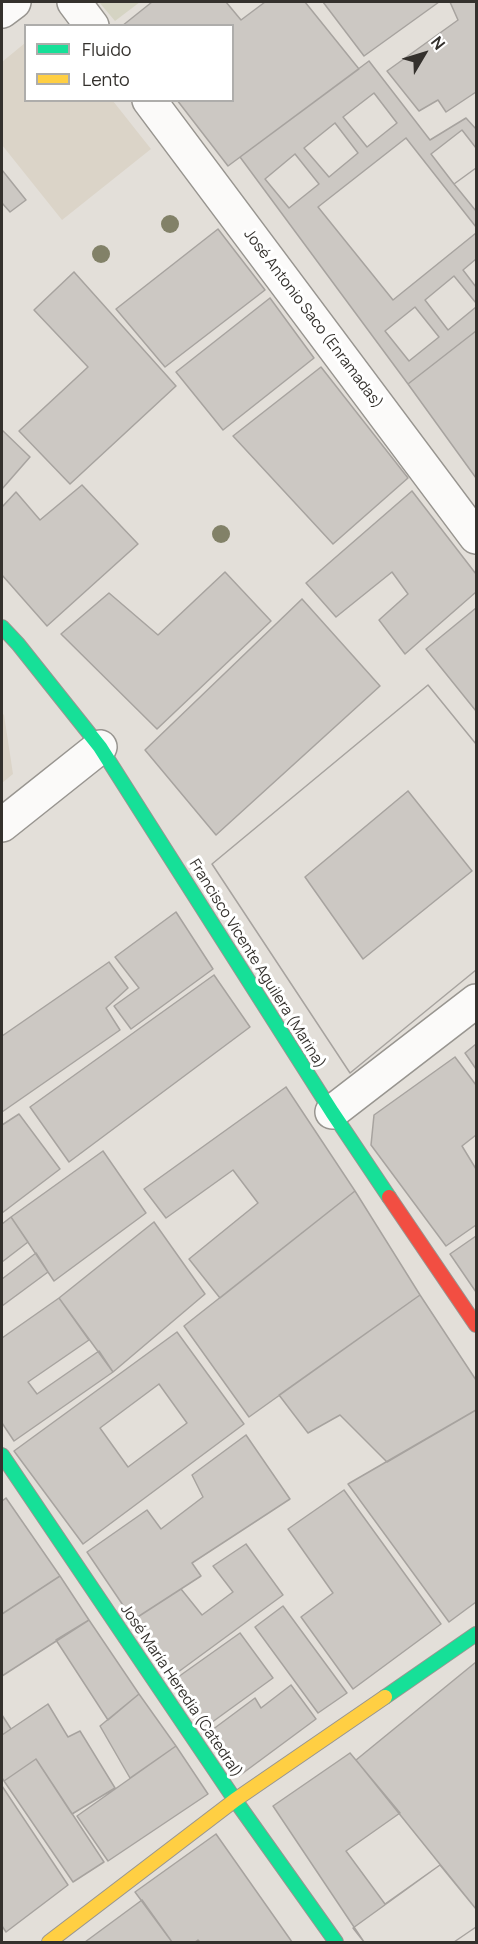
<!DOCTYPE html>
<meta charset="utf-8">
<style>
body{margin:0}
#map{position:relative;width:478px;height:1944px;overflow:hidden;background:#e3dfd9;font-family:Manrope,sans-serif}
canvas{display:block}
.frame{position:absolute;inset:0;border:3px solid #34312d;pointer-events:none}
.legend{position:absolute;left:24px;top:24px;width:210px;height:78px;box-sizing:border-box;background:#fff;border:2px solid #aeadab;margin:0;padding:8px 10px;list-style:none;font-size:18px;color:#34312d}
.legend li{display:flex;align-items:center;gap:12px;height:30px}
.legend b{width:30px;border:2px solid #aeadab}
.north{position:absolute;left:394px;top:24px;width:60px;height:60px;-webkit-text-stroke:4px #fff;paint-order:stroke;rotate:52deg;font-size:16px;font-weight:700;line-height:24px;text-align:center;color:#34312d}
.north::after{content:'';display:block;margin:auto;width:21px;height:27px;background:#34312d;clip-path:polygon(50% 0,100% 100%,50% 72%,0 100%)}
</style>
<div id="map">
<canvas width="478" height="1944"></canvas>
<div class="frame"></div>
<ul class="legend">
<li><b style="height:8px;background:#16e098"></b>Fluido</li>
<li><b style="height:8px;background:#ffcf43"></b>Lento</li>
</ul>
<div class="north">N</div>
</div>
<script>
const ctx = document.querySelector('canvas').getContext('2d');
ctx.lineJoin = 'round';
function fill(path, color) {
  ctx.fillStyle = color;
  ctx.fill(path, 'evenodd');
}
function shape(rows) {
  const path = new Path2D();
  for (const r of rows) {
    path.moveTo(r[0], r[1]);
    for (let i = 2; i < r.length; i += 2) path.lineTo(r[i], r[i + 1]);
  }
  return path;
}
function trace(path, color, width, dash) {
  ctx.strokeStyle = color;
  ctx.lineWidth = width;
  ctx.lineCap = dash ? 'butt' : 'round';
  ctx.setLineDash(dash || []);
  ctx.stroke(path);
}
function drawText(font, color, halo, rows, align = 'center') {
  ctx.font = font + ' Manrope,sans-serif';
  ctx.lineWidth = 6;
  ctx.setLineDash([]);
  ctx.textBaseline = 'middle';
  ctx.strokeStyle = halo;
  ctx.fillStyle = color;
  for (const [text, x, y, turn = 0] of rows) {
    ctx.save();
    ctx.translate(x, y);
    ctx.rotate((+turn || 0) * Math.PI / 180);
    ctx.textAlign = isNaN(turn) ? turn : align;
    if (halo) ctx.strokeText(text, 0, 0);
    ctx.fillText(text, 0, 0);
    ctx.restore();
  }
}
const built = shape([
 [25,43,26,100,113,101,151,149,62,220,2,145,2,62],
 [2,713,4,715,13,774,2,783]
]);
const green = shape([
 [99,2,140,2,115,21]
]);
const building = shape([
 [152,2,226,2,241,20,265,2,305,2,359,69,228,166,177,100,232,100,232,26,122,26,152,2],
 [323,2,439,2,364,56,323,2],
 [450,2,476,2,476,92,446,112,438,100,419,111,387,71,458,20,450,2],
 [369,61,430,140,466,118,476,129,476,331,408,384,240,157,369,61],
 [374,93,397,123,367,147,343,117,374,93],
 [335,123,358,153,329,177,304,148,335,123],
 [462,130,476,148,476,168,454,184,431,154,462,130],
 [406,138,476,227,476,233,393,300,318,207,406,138],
 [295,154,319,184,289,208,265,179,295,154],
 [476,168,476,211,454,184,476,168],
 [2,170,26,200,10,212,2,203,2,170],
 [218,229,265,290,165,367,116,309,218,229],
 [476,259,476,287,463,270,476,259],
 [74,272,176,386,70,484,19,431,88,367,34,310,74,272],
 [454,276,476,303,476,307,448,330,425,300,454,276],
 [270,298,314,358,223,430,176,372,270,298],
 [415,307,439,337,409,361,385,331,415,307],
 [476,331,476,478,408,384,476,331],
 [321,367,408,478,333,544,233,436,321,367],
 [2,430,30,457,2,489,2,430],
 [82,485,138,544,47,626,2,575,2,507,16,492,40,520,82,485],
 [412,491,476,574,476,592,405,654,379,620,408,594,392,572,336,617,306,583,412,491],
 [225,572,271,621,157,729,61,634,109,593,158,635,225,572],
 [302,599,380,686,216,835,145,750,302,599],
 [476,608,476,711,426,649,476,608],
 [428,685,476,744,476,970,350,1073,212,864,428,685],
 [408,791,472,871,363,959,305,877,408,791],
 [428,685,476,744,476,970,350,1073,212,864,428,685],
 [176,912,213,969,131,1029,114,1006,139,988,115,957,176,912],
 [109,962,128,988,106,1008,120,1030,2,1112,2,1036,109,962],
 [214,975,250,1027,69,1162,30,1107,214,975],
 [476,1044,476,1069,465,1053,476,1044],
 [455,1057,476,1085,476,1135,462,1146,476,1169,476,1225,446,1246,371,1145,374,1115,455,1057],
 [286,1087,355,1191,220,1298,189,1259,258,1203,233,1170,166,1218,144,1189,286,1087],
 [19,1114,60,1169,2,1213,2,1125,19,1114],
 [103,1151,146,1213,54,1281,11,1217,103,1151],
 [355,1191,420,1295,249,1417,184,1326,355,1191],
 [11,1217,28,1242,2,1262,2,1224,11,1217],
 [154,1222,205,1294,113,1372,59,1298,154,1222],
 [476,1236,476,1292,450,1254,476,1236],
 [36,1253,48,1272,2,1306,2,1279,36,1253],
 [420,1295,476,1380,476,1410,387,1462,340,1415,308,1433,279,1395,420,1295],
 [59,1298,89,1340,28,1382,37,1394,99,1351,113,1372,14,1441,2,1423,2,1338,59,1298],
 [177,1332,244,1424,83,1544,14,1451,177,1332],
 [159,1384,187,1423,128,1467,100,1428,159,1384],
 [476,1410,476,1602,449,1622,348,1484,476,1410],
 [246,1435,290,1499,192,1563,201,1576,133,1620,87,1552,147,1510,161,1529,203,1497,192,1475,246,1435],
 [344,1490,441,1624,353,1689,301,1617,333,1593,288,1529,344,1490],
 [6,1498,60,1576,2,1614,2,1501,6,1498],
 [246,1544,283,1595,170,1678,133,1620,181,1589,202,1615,233,1592,213,1566,246,1544],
 [60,1576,89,1620,2,1676,2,1614,60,1576],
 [283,1606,347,1693,318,1713,255,1627,283,1606],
 [89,1620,139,1694,108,1720,56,1640,89,1620],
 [240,1633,273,1678,204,1728,171,1682,240,1633],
 [476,1662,476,1909,356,1760,476,1662],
 [291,1685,316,1719,239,1776,208,1733,255,1698,261,1708,291,1685],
 [139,1694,176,1746,130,1778,100,1726,139,1694],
 [48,1704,68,1737,80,1731,115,1788,72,1814,36,1759,4,1781,2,1778,2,1735,48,1704],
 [2,1715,11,1729,2,1735,2,1715],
 [176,1746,208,1794,108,1861,77,1816,176,1746],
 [350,1753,400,1813,346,1851,385,1904,440,1865,476,1909,476,1927,454,1942,364,1942,273,1806,350,1753],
 [36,1759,104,1862,73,1882,4,1781,36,1759],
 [2,1786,68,1885,6,1932,2,1926,2,1786],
 [216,1834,292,1942,200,1942,198,1940,195,1942,172,1942,135,1892,216,1834],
 [440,1865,476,1909,476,1927,454,1942,364,1942,353,1928,440,1865],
 [142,1900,172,1942,85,1942,142,1900]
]);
const street = shape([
 [74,2,92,26],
 [2,11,14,2],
 [149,100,476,537],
 [2,825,100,747],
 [332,1112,476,1001]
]);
const fast = shape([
 [2,627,18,644,100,747,332,1112,389,1197],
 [2,1455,235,1800,336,1942],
 [385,1697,476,1634]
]);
const slow = shape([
 [49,1942,235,1800,385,1697]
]);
const jam = shape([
 [389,1197,476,1325]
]);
const trees = [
 [170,224],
 [101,254],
 [221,534]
];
const streetNames = [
 ["José Antonio Saco (Enramadas)",313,319,53],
 ["Francisco Vicente Aguilera (Marina)",257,964,58],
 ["José María Heredia (Catedral)",181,1691,56]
];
fill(built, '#dbd4c8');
fill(green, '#d5d4c3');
fill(building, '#ccc8c3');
trace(building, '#a7a39f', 1.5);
trace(street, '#989590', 36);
trace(fast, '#989590', 16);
trace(slow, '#989590', 16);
trace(jam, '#989590', 16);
trace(street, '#fbfaf9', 33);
trace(fast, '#16e098', 14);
trace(slow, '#ffcf43', 14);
trace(jam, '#f24e42', 14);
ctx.fillStyle = '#828168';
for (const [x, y] of trees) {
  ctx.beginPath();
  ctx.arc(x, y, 9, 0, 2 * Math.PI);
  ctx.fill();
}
drawText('15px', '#34312d', '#fff', streetNames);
</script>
